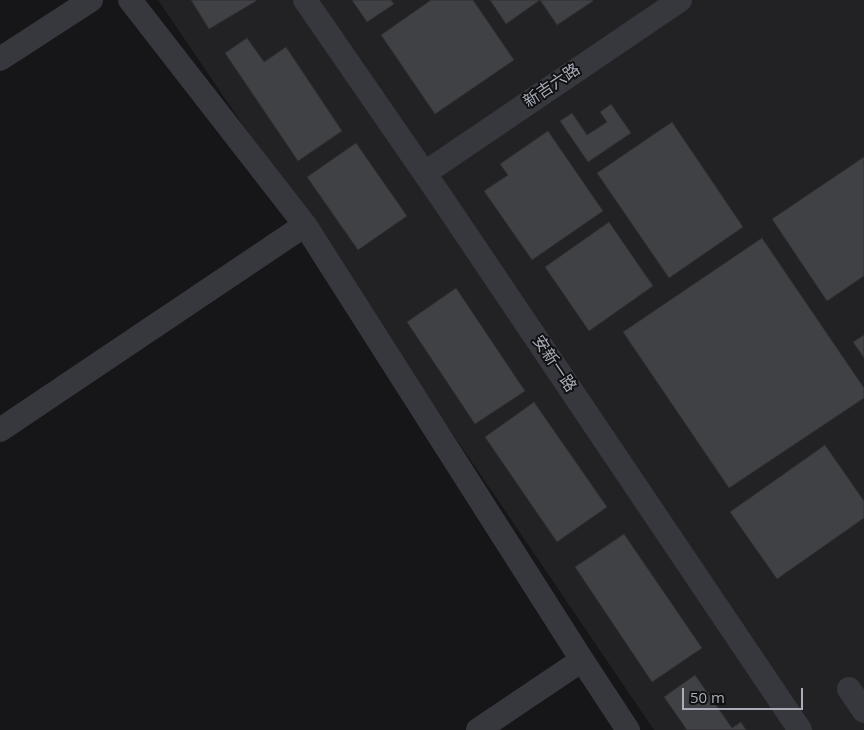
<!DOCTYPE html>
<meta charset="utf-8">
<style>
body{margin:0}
#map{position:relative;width:864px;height:730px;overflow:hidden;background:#161618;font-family:"Open Sans",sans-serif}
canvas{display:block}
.scale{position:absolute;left:682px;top:688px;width:121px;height:22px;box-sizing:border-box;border:2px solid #a8adb8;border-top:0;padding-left:6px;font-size:15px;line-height:18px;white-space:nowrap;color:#a8adb8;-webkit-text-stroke:4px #111113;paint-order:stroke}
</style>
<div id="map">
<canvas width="864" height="730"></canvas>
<div class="scale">50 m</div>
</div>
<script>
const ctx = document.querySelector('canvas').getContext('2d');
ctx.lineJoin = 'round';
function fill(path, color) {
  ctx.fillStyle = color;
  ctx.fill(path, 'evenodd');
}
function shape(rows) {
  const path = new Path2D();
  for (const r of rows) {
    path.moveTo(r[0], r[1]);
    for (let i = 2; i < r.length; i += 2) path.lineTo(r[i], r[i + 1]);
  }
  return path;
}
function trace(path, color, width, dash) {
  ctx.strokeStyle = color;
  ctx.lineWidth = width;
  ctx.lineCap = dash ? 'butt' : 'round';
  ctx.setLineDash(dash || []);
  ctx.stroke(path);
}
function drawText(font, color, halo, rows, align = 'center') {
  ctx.font = font + ' "Open Sans","Noto Sans TC",sans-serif';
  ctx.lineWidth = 4;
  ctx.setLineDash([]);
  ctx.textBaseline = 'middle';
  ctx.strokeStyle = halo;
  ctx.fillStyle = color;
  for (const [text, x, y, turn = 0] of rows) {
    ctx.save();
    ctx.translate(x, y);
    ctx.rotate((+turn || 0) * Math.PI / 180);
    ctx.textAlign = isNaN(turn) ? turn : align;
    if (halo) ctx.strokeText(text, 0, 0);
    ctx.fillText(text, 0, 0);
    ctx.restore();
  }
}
const built = shape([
 [158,0,864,0,864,730,654,730]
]);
const building = shape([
 [191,0,256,0,256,1,209,29,191,0],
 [352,0,391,0,394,4,367,22,352,0],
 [431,0,473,0,514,60,435,114,381,35,431,0],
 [490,0,592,0,593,1,557,25,540,0,506,24,490,0],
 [247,38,264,62,286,47,342,131,298,161,225,53,247,38],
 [611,104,631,133,588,162,560,121,572,113,587,135,607,122,600,112,611,104],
 [672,122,743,227,669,278,597,173,672,122],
 [548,131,603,211,532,260,484,191,508,175,500,164,548,131],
 [356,143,407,216,358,250,307,177,356,143],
 [864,157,864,276,827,301,772,219,864,157],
 [609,222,653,286,589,331,545,267,609,222],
 [762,238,864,388,864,398,729,488,623,332,762,238],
 [456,288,525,391,475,424,407,322,456,288],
 [864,335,864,358,853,342,864,335],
 [534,402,607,507,557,542,485,437,534,402],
 [825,445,864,501,864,518,777,579,730,512,825,445],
 [624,534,702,648,652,682,575,567,624,534],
 [695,675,732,728,741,722,746,730,687,730,664,697,695,675]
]);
const minor = shape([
 [130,0,305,225,582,660,628,730],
 [305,0,441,197,800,730],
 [0,59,91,0],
 [425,173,680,0],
 [0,430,305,225],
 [849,689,864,711],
 [478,730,582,660]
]);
const streetNames = [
 ["新吉六路",552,86,-34],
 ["安新一路",554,364,56]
];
fill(built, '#222225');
fill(building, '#404145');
trace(building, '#303034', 1);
trace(minor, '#37383d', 24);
drawText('16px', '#a8adb8', '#111113', streetNames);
</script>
